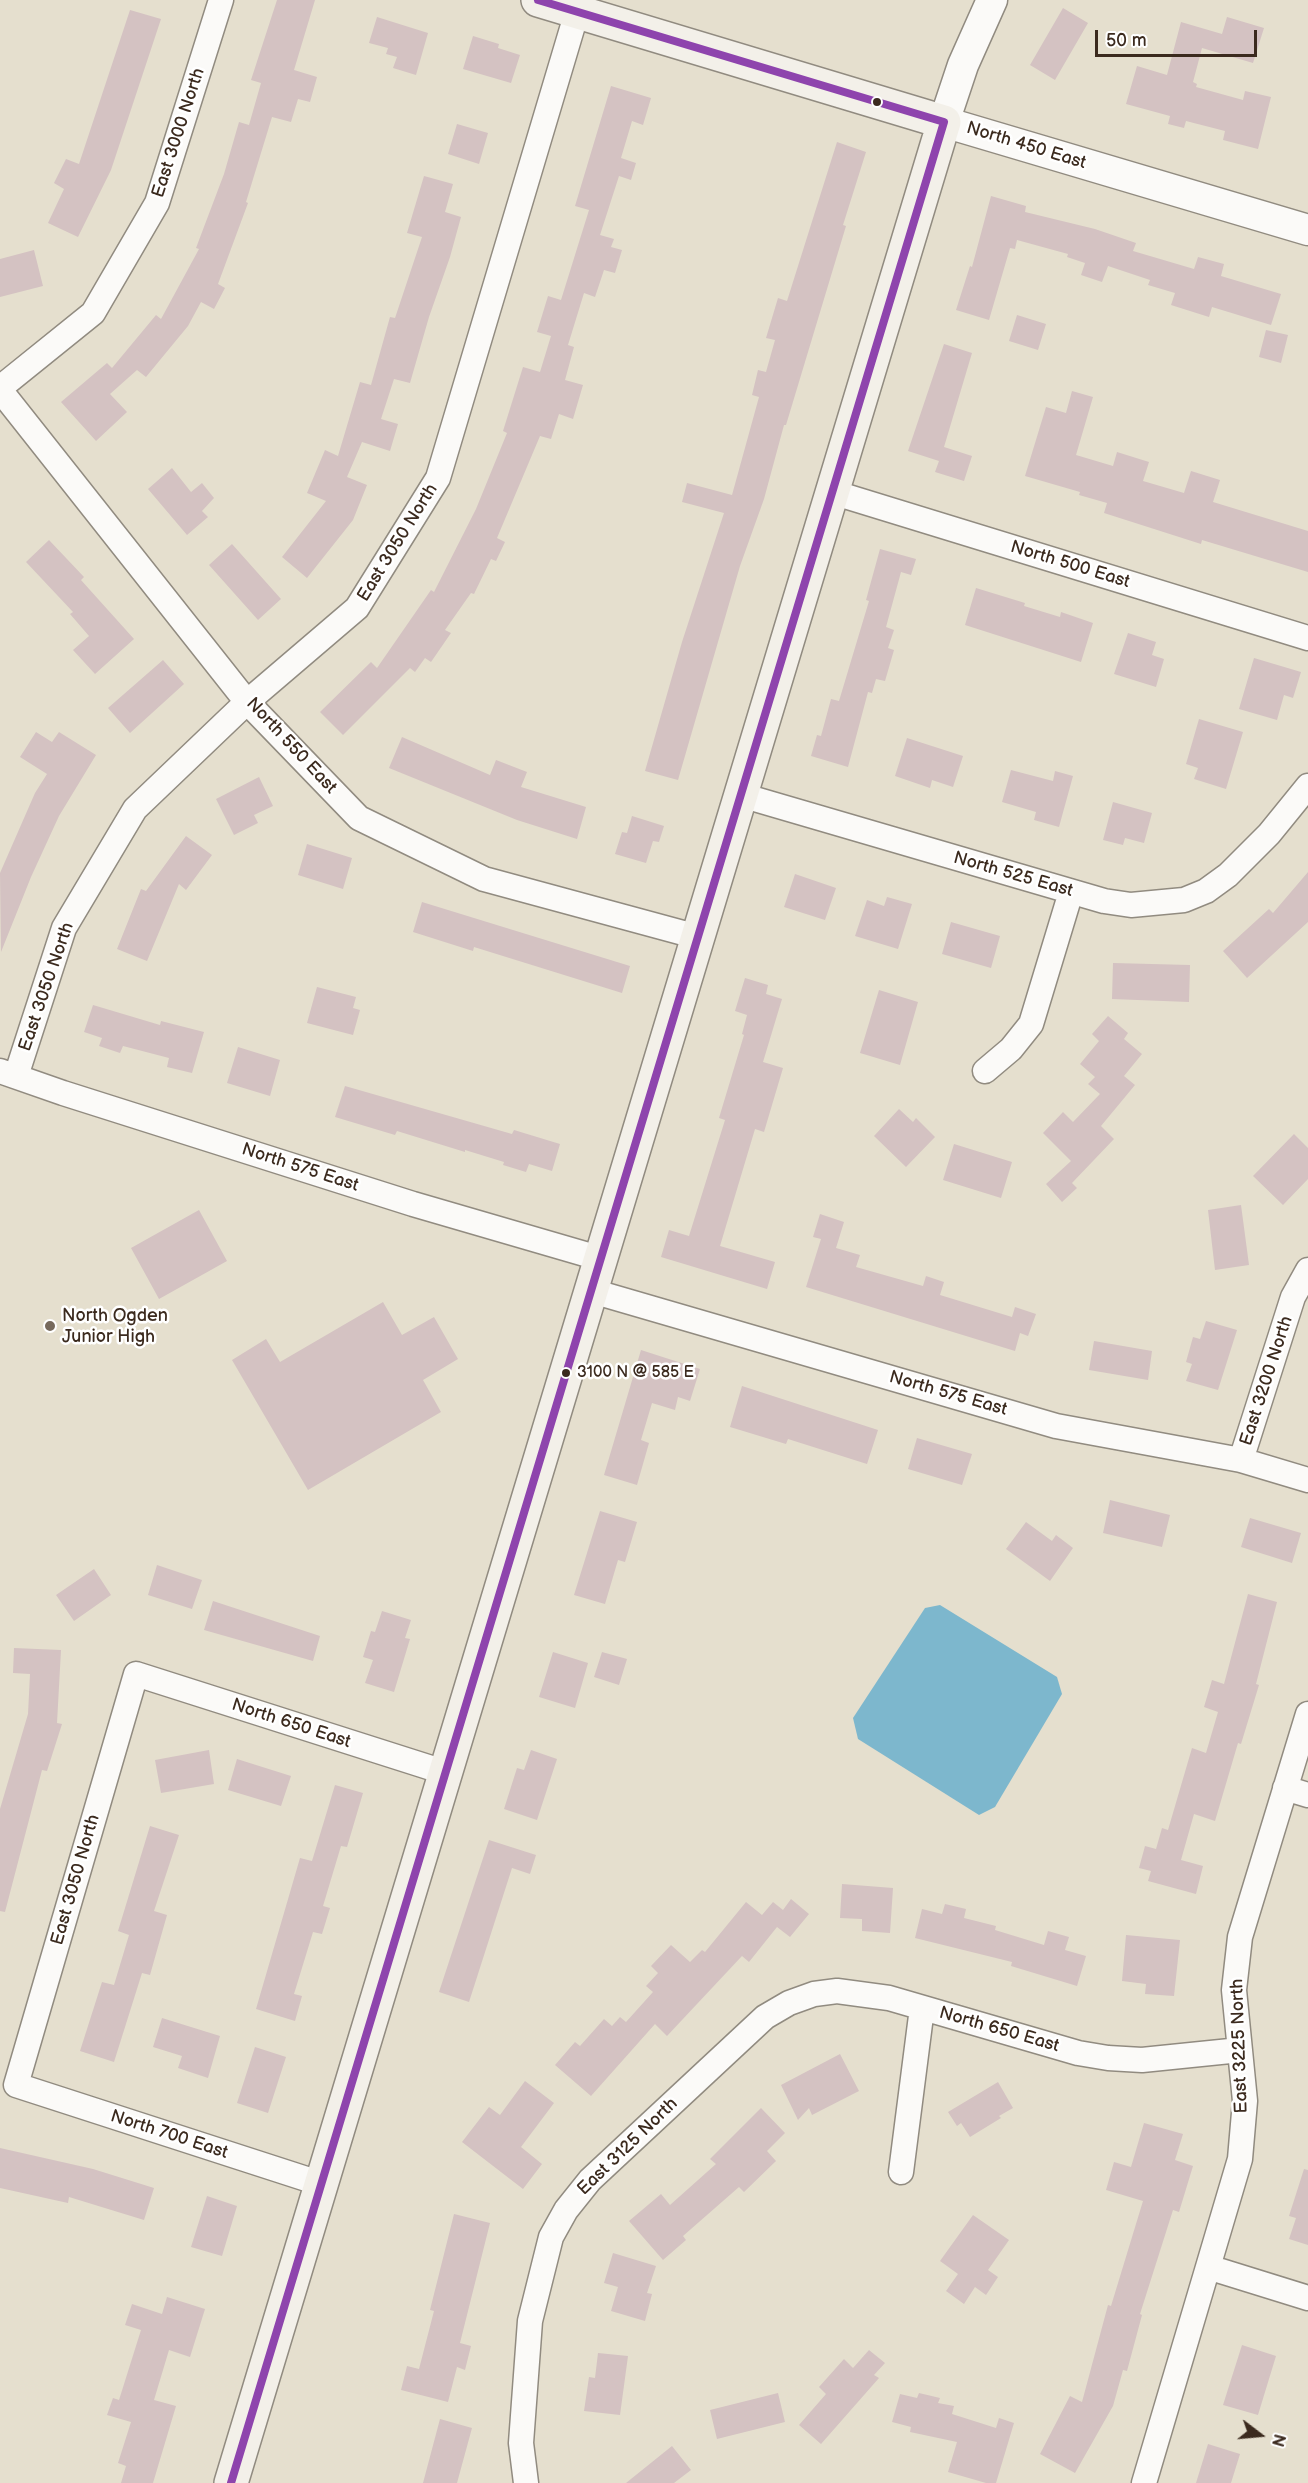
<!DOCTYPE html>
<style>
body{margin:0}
#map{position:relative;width:1308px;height:2483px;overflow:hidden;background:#e5dfce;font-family:"Balsamiq Sans",sans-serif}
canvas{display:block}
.north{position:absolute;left:1230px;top:2405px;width:60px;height:60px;-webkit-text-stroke:4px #fff;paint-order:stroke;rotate:106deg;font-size:16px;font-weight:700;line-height:24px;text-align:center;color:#3b2a1e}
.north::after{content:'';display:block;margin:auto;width:21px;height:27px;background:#3b2a1e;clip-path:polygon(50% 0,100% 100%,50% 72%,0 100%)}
.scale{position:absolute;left:1095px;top:30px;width:162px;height:27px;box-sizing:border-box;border:3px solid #3b2a1e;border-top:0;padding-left:8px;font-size:18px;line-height:21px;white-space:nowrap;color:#3b2a1e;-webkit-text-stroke:4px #fff;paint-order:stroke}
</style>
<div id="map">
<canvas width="1308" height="2483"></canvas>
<div class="north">N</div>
<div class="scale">50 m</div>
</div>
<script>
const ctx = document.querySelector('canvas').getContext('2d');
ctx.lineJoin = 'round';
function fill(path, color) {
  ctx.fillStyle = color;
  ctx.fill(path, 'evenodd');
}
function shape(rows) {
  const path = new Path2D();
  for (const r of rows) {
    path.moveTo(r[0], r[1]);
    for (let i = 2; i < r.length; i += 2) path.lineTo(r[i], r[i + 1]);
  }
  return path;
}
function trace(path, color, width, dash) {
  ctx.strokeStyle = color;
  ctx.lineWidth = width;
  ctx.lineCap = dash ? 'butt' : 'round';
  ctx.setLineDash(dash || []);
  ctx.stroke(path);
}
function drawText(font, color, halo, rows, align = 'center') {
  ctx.font = font + ' "Balsamiq Sans",sans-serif';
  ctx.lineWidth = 5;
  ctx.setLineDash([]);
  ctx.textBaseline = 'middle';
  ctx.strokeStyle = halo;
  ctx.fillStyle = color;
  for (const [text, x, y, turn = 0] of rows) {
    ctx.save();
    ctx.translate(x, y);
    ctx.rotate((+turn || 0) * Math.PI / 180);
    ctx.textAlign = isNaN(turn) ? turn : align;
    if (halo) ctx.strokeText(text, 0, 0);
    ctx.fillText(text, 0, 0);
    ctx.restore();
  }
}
const water = shape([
 [940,1605,1057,1677,1062,1694,995,1807,979,1815,858,1739,853,1718,925,1608]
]);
const building = shape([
 [277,0,315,0,294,70,317,77,310,102,298,99,291,122,272,117,246,202,248,203,218,284,225,288,214,309,201,302,188,326,146,377,137,370,110,394,127,412,96,441,61,402,107,363,112,368,156,315,161,319,199,249,196,248,224,174,239,122,249,125,261,83,251,80],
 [1063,8,1088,23,1055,80,1030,65],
 [130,10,161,19,111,170,78,237,48,223,64,189,54,183,66,159,79,164],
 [377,17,428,33,416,75,393,68,397,57,386,54,388,48,369,43],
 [1227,17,1264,28,1253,63,1202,48,1193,82,1197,84,1196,87,1243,100,1245,91,1271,97,1258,149,1223,140,1225,131,1186,121,1184,128,1168,124,1170,116,1126,104,1137,66,1167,75,1181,22,1222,34],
 [473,36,499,44,498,48,520,55,511,83,463,69],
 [611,86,651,98,643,125,632,121,621,158,636,163,631,180,619,176,600,235,614,239,611,247,622,250,615,273,604,270,595,297,584,293,568,345,574,347,565,380,583,385,573,419,559,414,551,439,540,436,497,538,505,542,496,561,491,559,474,594,471,593,445,630,451,633,431,662,425,658,415,672,410,668,343,735,320,712,371,662,377,668,431,590,434,592,476,509,507,433,503,431,523,367,540,372,551,336,537,332,548,296,561,300,589,210,575,206],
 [457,124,488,133,479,164,448,154],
 [837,142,866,152,843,225,846,226,786,425,784,425,764,499,740,566,678,780,645,771,682,642,724,513,682,502,687,483,732,495,759,397,752,395,758,370,766,372,775,340,766,338,778,298,787,301],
 [424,176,453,184,445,212,461,217,450,257,429,317,410,383,394,379,381,419,398,424,390,451,362,442,347,477,367,485,353,520,307,578,282,557,326,501,307,493,325,450,338,456,360,382,371,385,390,317,395,318,422,237,407,233],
 [991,196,1026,206,1025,212,1095,229,1136,243,1133,251,1194,269,1198,257,1224,264,1221,276,1281,294,1271,325,1212,307,1209,317,1171,305,1175,293,1148,285,1150,280,1108,266,1102,282,1081,275,1085,263,1067,257,1068,254,1017,240,1015,249,1010,248,989,320,956,310,970,266,972,267],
 [34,250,43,286,0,297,0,259],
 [1017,315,1046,324,1038,350,1009,341],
 [1266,330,1288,335,1281,363,1259,357],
 [944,344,972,353,944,447,972,456,964,481,935,472,939,461,908,451],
 [1072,391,1093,397,1076,455,1113,466,1117,452,1149,462,1143,481,1184,493,1191,471,1220,480,1213,502,1308,531,1308,572,1202,540,1201,544,1104,513,1107,503,1079,495,1080,492,1025,476,1046,407,1066,413],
 [172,468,191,492,202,483,214,498,202,511,208,517,187,535,148,489],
 [49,540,84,577,81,580,134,639,95,674,73,650,89,636,70,614,73,612,26,562],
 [232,544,281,599,258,620,209,565],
 [880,549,916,559,911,575,901,572,886,627,894,630,888,648,894,650,885,681,876,679,872,693,868,692,848,767,811,756,817,735,821,736,831,699,839,701,869,601,866,600],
 [976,588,1025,603,1024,606,1060,617,1061,612,1093,623,1081,662,965,625],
 [1128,633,1156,642,1152,655,1164,659,1156,687,1114,674],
 [1254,658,1301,672,1293,698,1284,695,1277,720,1239,709],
 [163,660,184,684,130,733,108,708],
 [1199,719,1243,732,1226,789,1194,779,1198,768,1186,764],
 [36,732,52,742,59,732,96,755,59,816,31,877,1,952,0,873,35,793,47,774,20,757],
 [402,737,490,775,496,760,527,772,521,787,586,807,577,839,517,820,389,768],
 [907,738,963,756,953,787,932,780,930,788,895,776],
 [1011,770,1053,781,1055,771,1073,776,1059,827,1034,820,1036,812,1002,802],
 [259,777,273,806,254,815,258,823,234,835,216,799],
 [1113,802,1152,813,1144,843,1125,838,1123,845,1103,840],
 [632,816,664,826,659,842,653,841,646,863,615,854,622,832,627,833],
 [186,836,212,855,186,890,179,884,147,961,117,949,141,889,146,891],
 [307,844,352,858,343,889,298,875],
 [1308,872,1308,922,1247,978,1223,951,1269,909,1273,913],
 [795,874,836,888,825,920,784,907],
 [887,897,912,904,898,949,855,936,867,900,884,906],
 [422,902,630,966,622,993,474,947,473,951,413,932],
 [951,922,1000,936,991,968,942,954],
 [1113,963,1190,965,1189,1002,1112,999],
 [745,978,768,985,766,994,782,999,763,1062,783,1068,764,1132,755,1129,720,1246,775,1262,767,1289,661,1257,669,1230,689,1236,725,1120,719,1118,744,1035,742,1034,747,1015,735,1011],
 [317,987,356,997,353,1008,360,1010,353,1035,307,1023],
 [879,990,918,1002,900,1065,860,1053],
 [93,1005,160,1025,161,1021,204,1032,192,1073,167,1067,169,1058,123,1046,120,1053,99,1046,102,1038,84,1032],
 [1108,1016,1128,1033,1124,1039,1142,1054,1124,1076,1135,1085,1101,1126,1114,1139,1072,1183,1077,1188,1062,1202,1046,1184,1071,1161,1043,1133,1063,1112,1073,1122,1100,1094,1088,1084,1095,1077,1080,1064,1099,1041,1092,1034],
 [238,1047,280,1060,270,1096,227,1083],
 [345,1086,512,1134,514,1130,560,1144,552,1171,529,1164,526,1172,503,1165,504,1162,465,1150,465,1152,397,1131,395,1135,335,1117],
 [899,1109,913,1122,916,1118,935,1137,906,1167,874,1136],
 [1294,1134,1308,1148,1308,1179,1283,1205,1253,1176],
 [954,1144,1012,1162,1001,1198,943,1180],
 [1241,1205,1249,1265,1215,1270,1208,1210],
 [199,1210,227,1261,159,1299,131,1248],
 [820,1214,844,1222,836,1248,860,1255,856,1267,923,1286,926,1276,944,1282,940,1295,1012,1317,1015,1307,1036,1314,1028,1336,1020,1333,1015,1351,806,1287,821,1239,813,1237],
 [383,1302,402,1335,434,1317,458,1359,423,1380,441,1412,308,1490,232,1360,266,1339,280,1362],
 [1206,1321,1237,1330,1218,1390,1186,1381,1192,1364,1186,1362,1193,1337,1200,1339],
 [1094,1341,1152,1351,1148,1380,1089,1370],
 [641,1350,700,1369,690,1401,678,1397,675,1410,652,1403,641,1440,649,1443,637,1485,604,1475],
 [742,1386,878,1430,867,1464,788,1439,786,1444,730,1427],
 [917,1438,972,1454,962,1485,908,1469],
 [1110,1500,1170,1515,1162,1547,1103,1533],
 [600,1511,637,1522,625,1562,618,1560,605,1604,574,1595],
 [1250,1518,1301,1533,1292,1563,1241,1547],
 [1026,1522,1052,1541,1056,1535,1073,1548,1050,1581,1006,1549],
 [157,1565,202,1580,192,1609,148,1595],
 [94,1569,111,1595,74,1621,56,1595],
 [1248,1594,1277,1602,1256,1684,1259,1685,1241,1744,1238,1743,1215,1821,1194,1814,1181,1860,1203,1866,1196,1894,1148,1881,1151,1871,1139,1868,1145,1846,1156,1849,1162,1828,1168,1830,1192,1748,1206,1753,1218,1712,1204,1707,1212,1680,1224,1684],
 [213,1601,320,1636,313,1661,204,1630],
 [382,1611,411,1620,405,1638,410,1639,394,1692,365,1683,373,1660,363,1657,371,1631,375,1632],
 [14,1648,61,1650,57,1723,62,1724,47,1771,42,1770,5,1912,0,1911,0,1809,28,1714,30,1674,13,1673],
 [553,1652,588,1663,575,1708,539,1697],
 [602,1652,627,1659,619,1685,594,1677],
 [209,1750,214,1784,161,1793,155,1760],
 [531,1750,557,1759,537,1820,504,1809,517,1768,524,1770],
 [237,1759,291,1776,281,1806,228,1790],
 [335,1785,363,1793,347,1847,341,1846,323,1906,330,1908,322,1934,313,1932,294,1994,302,1996,295,2021,256,2009,300,1858,312,1861],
 [150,1826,179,1835,154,1911,167,1915,150,1975,142,1973,114,2062,80,2051,102,1982,114,1985,129,1935,118,1931],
 [489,1840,536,1855,530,1874,512,1868,469,2002,439,1992],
 [842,1884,893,1888,890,1933,862,1931,862,1919,840,1918],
 [791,1899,809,1914,790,1937,777,1927,749,1962,742,1956,667,2036,655,2024,591,2096,555,2065,575,2042,580,2046,604,2019,612,2026,620,2017,626,2022,653,1992,646,1986,658,1973,651,1966,671,1945,690,1962,702,1950,705,1952,746,1902,762,1915,773,1902,783,1910],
 [945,1904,966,1909,964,1918,996,1926,995,1930,1044,1945,1048,1931,1069,1937,1065,1950,1086,1956,1077,1986,1011,1966,1012,1962,915,1938,922,1909,942,1914],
 [1126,1935,1180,1940,1174,1996,1145,1994,1146,1984,1122,1981],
 [162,2018,220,2036,208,2078,178,2068,182,2056,153,2047],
 [255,2047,286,2057,268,2113,237,2103],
 [840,2054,859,2091,812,2115,809,2108,798,2120,781,2085],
 [525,2081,554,2103,521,2147,542,2164,523,2189,462,2142,489,2107,500,2115],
 [998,2082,1013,2108,999,2116,1001,2118,970,2137,961,2123,957,2126,948,2112],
 [761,2108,785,2133,767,2151,776,2161,744,2192,739,2187,683,2236,686,2240,663,2260,629,2221,661,2194,670,2205,716,2164,710,2159],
 [1144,2123,1183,2134,1175,2160,1193,2166,1179,2212,1173,2210,1140,2314,1142,2315,1127,2371,1123,2370,1113,2406,1075,2473,1040,2454,1070,2396,1082,2402,1108,2305,1111,2306,1143,2201,1106,2190,1114,2162,1131,2167],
 [0,2148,93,2169,154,2188,144,2220,69,2197,68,2203,0,2188],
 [1304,2169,1308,2170,1308,2245,1289,2239,1296,2218,1289,2216],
 [207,2196,237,2206,222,2256,191,2247],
 [454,2214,490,2223,460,2343,471,2346,465,2370,457,2367,448,2402,401,2390,407,2366,419,2369,434,2311,430,2310],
 [973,2215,1009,2240,988,2270,998,2277,986,2295,975,2287,964,2304,946,2291,958,2274,940,2261],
 [613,2253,656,2266,647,2293,652,2294,645,2321,611,2311,618,2287,604,2283],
 [167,2297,205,2309,190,2357,169,2350,154,2400,176,2406,153,2483,121,2483,126,2466,118,2463,131,2422,107,2415,113,2398,119,2400,141,2330,125,2325,132,2304,162,2314],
 [1242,2345,1276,2356,1258,2415,1223,2405],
 [869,2350,885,2363,874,2375,879,2378,821,2444,799,2425,826,2394,819,2387,844,2359,853,2368],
 [598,2353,628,2356,620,2415,584,2411,589,2377,595,2378],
 [778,2393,785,2422,717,2439,710,2410],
 [919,2393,940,2398,938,2403,954,2406,952,2414,996,2428,999,2418,1014,2423,996,2483,986,2483,948,2472,957,2442,910,2432,911,2427,892,2422,900,2394,917,2398],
 [440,2419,472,2428,457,2483,423,2483],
 [1208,2444,1240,2454,1231,2483,1196,2483],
 [672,2446,691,2470,674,2483,626,2483]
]);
const minor = shape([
 [0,388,93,313,157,203,221,0],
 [0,390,247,702,359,818,484,879,698,937],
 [832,492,1308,638],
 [741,795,1104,901,1131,905,1184,900,1206,891,1228,875,1269,834,1308,786],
 [0,1071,63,1093,413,1204,602,1259],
 [985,1071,1011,1049,1031,1024,1071,892],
 [16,1076,64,928,135,809,247,702,357,608,438,478,577,12],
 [592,1291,1056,1426,1241,1460,1308,1480],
 [1241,1460,1293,1297,1308,1270],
 [1285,1788,1308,1795],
 [901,2172,922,2008],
 [322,2184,16,2085,136,1674,447,1773],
 [1208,2267,1308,2298],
 [526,2483,521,2443,530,2321,551,2237,566,2210,590,2180,765,2017,789,2003,814,1994,837,1991,889,1998,1078,2053,1108,2058,1142,2060,1240,2050],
 [1144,2483,1240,2159,1245,2101,1234,1990,1240,1937,1308,1714]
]);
const tertiary = shape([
 [992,0,963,65,944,122,1308,230]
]);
const secondary = shape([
 [231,2483,944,122,538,0]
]);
const bus1 = shape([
 [538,0,944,122],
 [231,2483,944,122]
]);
const markers = [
 [877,102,5,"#3b2a1e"],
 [50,1326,6,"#76695c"],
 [566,1373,5,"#3b2a1e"]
];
const busNames = [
 ["3100 N @ 585 E",577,1373]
];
const streetNames = [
 ["East 3000 North",179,133,-72],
 ["North 450 East",1026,146,17],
 ["East 3050 North",398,543,-58],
 ["North 500 East",1070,565,17],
 ["North 550 East",291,746,47],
 ["North 525 East",1013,875,16],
 ["East 3050 North",47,987,-71],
 ["North 575 East",300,1168,18],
 ["East 3200 North",1267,1381,-72],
 ["North 575 East",948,1394,16],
 ["North 650 East",291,1724,18],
 ["East 3050 North",76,1880,-74],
 ["North 650 East",999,2030,16],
 ["East 3225 North",1240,2046,-92],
 ["North 700 East",169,2135,18],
 ["East 3125 North",628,2147,-44]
];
const poiNames = [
 ["North Ogden",62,1316],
 ["Junior High",62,1337]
];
fill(water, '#7db7cd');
fill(building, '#d4c2c2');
trace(minor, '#918b80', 27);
trace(tertiary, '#918b80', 33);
trace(secondary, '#918b80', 36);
trace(minor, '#fbfaf8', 24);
trace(tertiary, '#fbfaf8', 30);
trace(secondary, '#f3f0e9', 33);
trace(bus1, '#8e44ad', 8);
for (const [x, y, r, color] of markers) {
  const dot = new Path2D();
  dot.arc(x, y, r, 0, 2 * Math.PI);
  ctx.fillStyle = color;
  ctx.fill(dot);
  trace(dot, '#fff', 2);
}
drawText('16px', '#3b2a1e', '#fff', busNames, 'left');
drawText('18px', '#3b2a1e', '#fff', streetNames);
drawText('18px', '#3b2a1e', '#fff', poiNames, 'left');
</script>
